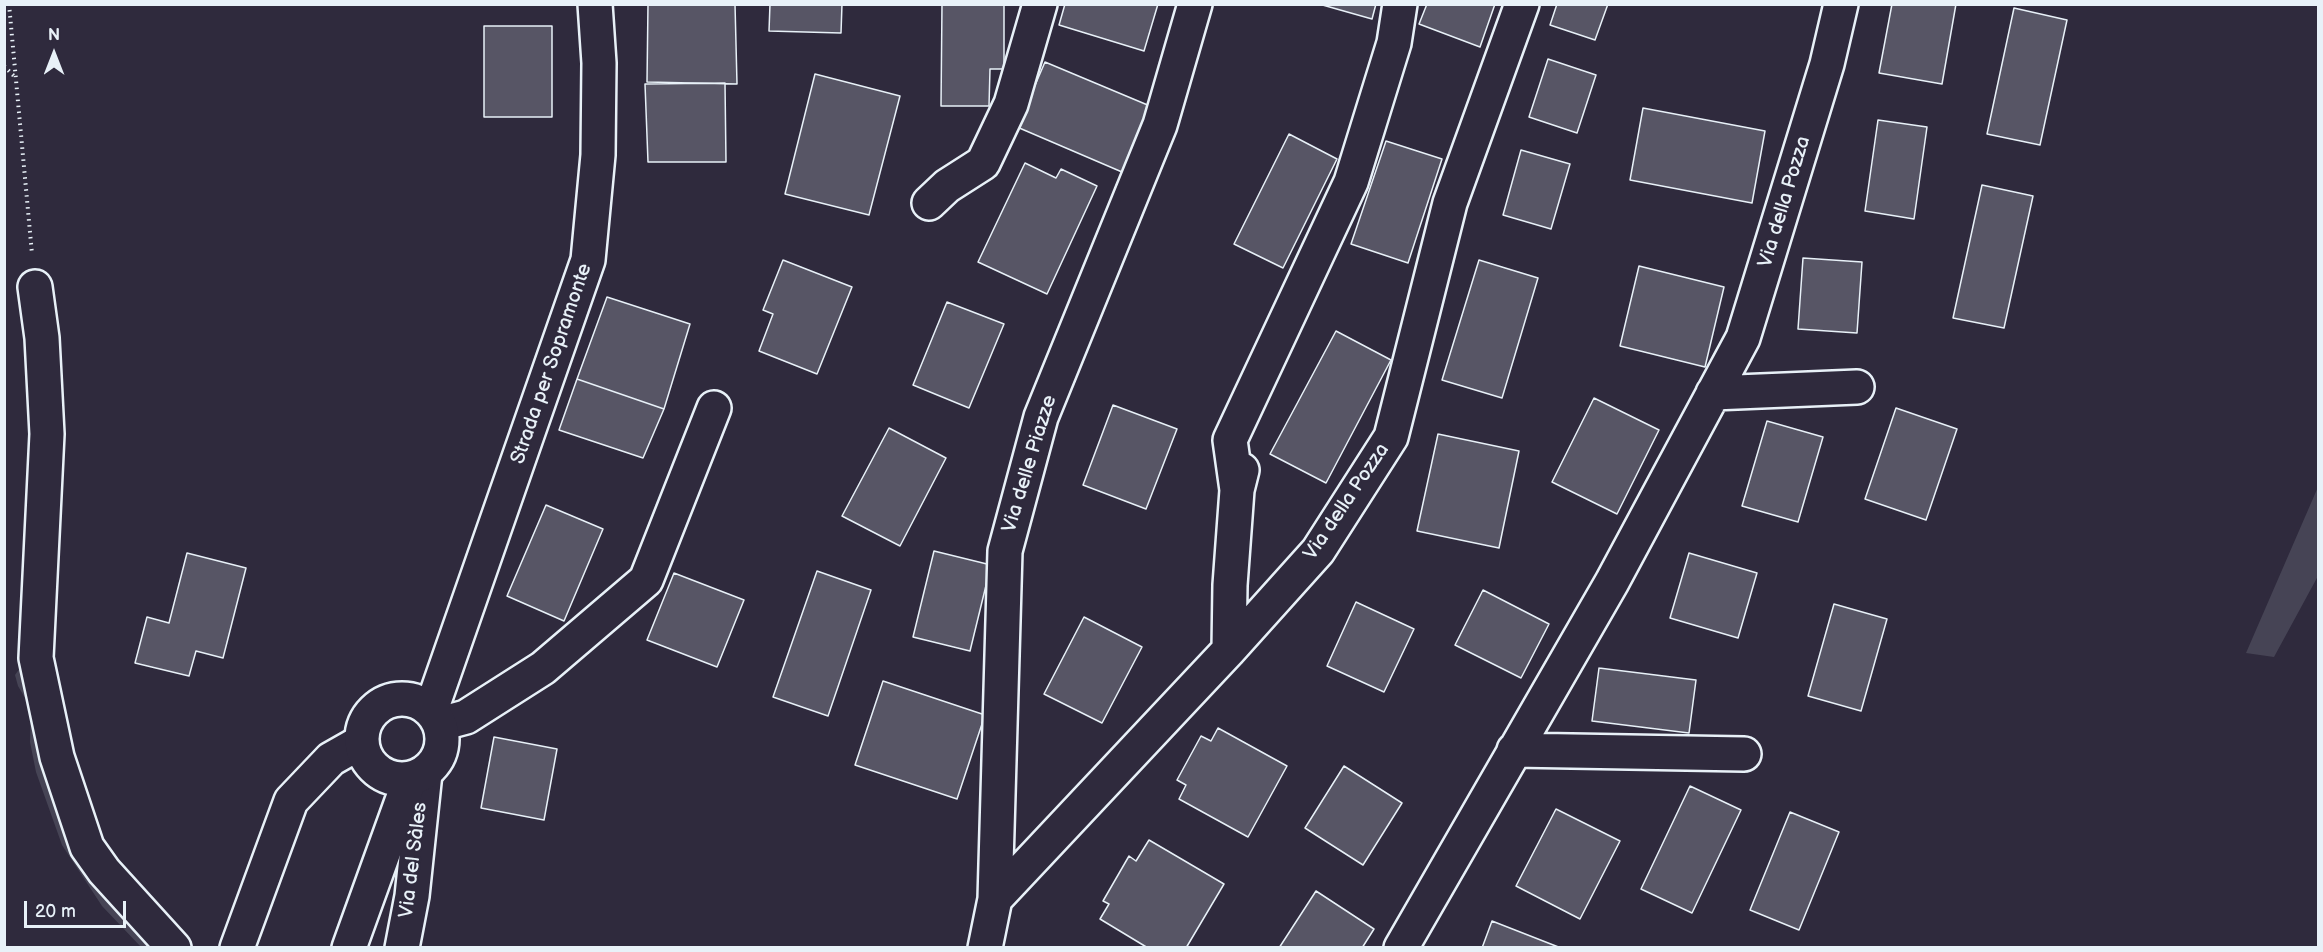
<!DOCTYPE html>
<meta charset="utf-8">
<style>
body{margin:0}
#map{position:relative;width:2323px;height:952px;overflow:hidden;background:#2f2a3d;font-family:"Balsamiq Sans",sans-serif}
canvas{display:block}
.frame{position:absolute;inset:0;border:6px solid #e8f1f8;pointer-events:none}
.north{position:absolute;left:24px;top:24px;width:60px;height:60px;-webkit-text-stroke:4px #2f2a3d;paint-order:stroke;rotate:0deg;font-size:16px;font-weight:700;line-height:24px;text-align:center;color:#e8f1f8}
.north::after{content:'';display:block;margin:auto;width:21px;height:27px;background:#e8f1f8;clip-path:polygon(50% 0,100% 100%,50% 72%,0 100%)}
.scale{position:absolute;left:24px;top:901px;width:102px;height:27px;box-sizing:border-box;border:3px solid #e8f1f8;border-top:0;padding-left:8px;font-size:18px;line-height:21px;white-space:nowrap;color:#e8f1f8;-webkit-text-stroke:4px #2f2a3d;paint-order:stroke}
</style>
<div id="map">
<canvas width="2323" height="952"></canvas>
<div class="frame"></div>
<div class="north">N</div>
<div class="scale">20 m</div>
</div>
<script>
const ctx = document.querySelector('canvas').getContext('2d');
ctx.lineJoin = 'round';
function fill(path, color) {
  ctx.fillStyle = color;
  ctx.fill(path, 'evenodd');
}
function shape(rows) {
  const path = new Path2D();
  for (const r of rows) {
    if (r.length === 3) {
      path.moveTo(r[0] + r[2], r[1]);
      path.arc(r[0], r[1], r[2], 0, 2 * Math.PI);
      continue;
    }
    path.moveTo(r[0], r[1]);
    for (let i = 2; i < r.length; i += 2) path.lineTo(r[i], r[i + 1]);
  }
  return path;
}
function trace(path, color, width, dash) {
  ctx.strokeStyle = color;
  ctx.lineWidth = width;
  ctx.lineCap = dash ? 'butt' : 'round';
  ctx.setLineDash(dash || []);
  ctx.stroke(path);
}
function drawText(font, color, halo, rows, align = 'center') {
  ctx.font = font + ' "Balsamiq Sans",sans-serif';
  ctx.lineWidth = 4.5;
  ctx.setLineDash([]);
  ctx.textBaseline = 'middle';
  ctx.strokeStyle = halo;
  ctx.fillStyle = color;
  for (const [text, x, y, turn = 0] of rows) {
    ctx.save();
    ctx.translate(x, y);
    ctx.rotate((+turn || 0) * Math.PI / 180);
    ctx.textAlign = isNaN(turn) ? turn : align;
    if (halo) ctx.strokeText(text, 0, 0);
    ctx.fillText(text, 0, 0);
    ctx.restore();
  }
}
const green = shape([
 [2318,487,2318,576,2274,657,2246,653],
 [20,668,27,668,58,785,165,947,141,947,102,906,62,845,36,772,30,742,31,708,18,686,15,675]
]);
const building = shape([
 [648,4,735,4,737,84,647,82,648,4],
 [770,4,842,4,841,33,769,31,770,4],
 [942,4,1004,4,1004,69,990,69,989,106,941,106,942,4],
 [1065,4,1158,4,1144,51,1059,25,1065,4],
 [1319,4,1376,4,1372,19,1319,4],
 [1427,4,1495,4,1480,47,1419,24,1427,4],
 [1557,4,1608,4,1595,40,1550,25,1557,4],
 [1892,4,1956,4,1942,84,1879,73,1892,4],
 [2014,8,2067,20,2040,145,1987,134,2014,8],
 [484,26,552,26,552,117,484,117,484,26],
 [1548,59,1596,75,1577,133,1529,117,1548,59],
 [1045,62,1150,106,1122,172,1017,127,1045,62],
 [815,74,900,96,869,215,785,194,815,74],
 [725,83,726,162,648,162,645,84,725,83],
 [1643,108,1765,131,1752,203,1630,180,1643,108],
 [1878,120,1927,127,1914,219,1865,211,1878,120],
 [1289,134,1337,159,1283,268,1234,244,1289,134],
 [1386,141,1442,159,1408,263,1351,244,1386,141],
 [1521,150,1570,164,1551,229,1503,215,1521,150],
 [1025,163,1056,178,1061,169,1097,186,1047,294,978,262,1025,163],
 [1982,185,2033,196,2004,328,1953,318,1982,185],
 [1803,258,1862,262,1857,333,1798,329,1803,258],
 [783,260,852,287,817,374,759,351,773,314,763,310,783,260],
 [1479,260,1538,278,1502,398,1442,380,1479,260],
 [1639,266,1724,287,1705,367,1620,346,1639,266],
 [607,297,690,324,664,409,577,379,607,297],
 [947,302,1004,324,969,408,913,385,947,302],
 [1336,331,1391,360,1326,483,1270,454,1336,331],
 [577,379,664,409,643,458,559,430,577,379],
 [1594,398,1659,430,1617,514,1552,482,1594,398],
 [1113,405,1177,429,1146,509,1083,485,1113,405],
 [1896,408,1957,429,1926,520,1865,499,1896,408],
 [1767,421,1823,437,1798,522,1742,506,1767,421],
 [889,428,946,458,900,546,842,516,889,428],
 [1438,434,1519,451,1499,548,1417,531,1438,434],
 [546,505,603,529,564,621,507,596,546,505],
 [934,551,991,565,970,651,913,637,934,551],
 [187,553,246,568,223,658,196,651,189,676,135,663,147,617,169,623,187,553],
 [1689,553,1757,573,1738,638,1670,618,1689,553],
 [817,571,871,590,828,716,773,697,817,571],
 [674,573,744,600,717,667,647,640,674,573],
 [1483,590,1549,624,1521,678,1455,645,1483,590],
 [1356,602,1414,629,1384,692,1327,666,1356,602],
 [1834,604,1887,619,1861,711,1808,696,1834,604],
 [1084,617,1142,647,1102,723,1044,694,1084,617],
 [1599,668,1696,680,1689,733,1592,721,1599,668],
 [883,681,985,715,957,799,855,765,883,681],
 [1218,728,1287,766,1248,837,1179,799,1186,785,1177,780,1201,736,1211,741,1218,728],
 [494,737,557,749,544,820,481,808,494,737],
 [1344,766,1402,803,1363,865,1305,828,1344,766],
 [1690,786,1741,810,1692,913,1641,889,1690,786],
 [1556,809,1620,841,1580,919,1516,886,1556,809],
 [1790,812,1839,832,1799,930,1750,910,1790,812],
 [1149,840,1224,884,1186,948,1148,948,1100,919,1109,904,1103,901,1129,856,1136,861,1149,840],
 [1316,891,1374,929,1362,948,1279,948,1316,891],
 [1492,921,1561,948,1482,948,1492,921]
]);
const path = shape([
 [9,4,32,254],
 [4,66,16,78]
]);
const minor = shape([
 [929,203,947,186,983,163,1011,104,1040,4],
 [35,287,42,338,47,434,36,658,57,757,87,847,104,871,174,948],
 [1713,393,1857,387],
 [1237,490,1230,440,1351,182,1394,43,1400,4],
 [1229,650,1230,585,1237,490,1242,470],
 [440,724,466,717,543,668,646,580,714,408],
 [1514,750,1744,754],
 [995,899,1229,650,1318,551,1391,437,1450,203,1522,4],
 [237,948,291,801,331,759,361,742],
 [402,948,412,896,425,773],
 [985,948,995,899,1005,551,1041,417,1160,125,1195,4],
 [1401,948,1612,582,1743,338,1827,64,1841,4]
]);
const major = shape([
 [402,739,40],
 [431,710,588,260,598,155,599,63,595,4],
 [349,948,410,779]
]);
const streetNames = [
 ["Via della Pozza",1785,202,-73],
 ["Strada per Sopramonte",552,364,-71],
 ["Via delle Piazze",1030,464,-73],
 ["Via della Pozza",1347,502,-56],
 ["Via del Sàles",414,860,-83]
];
fill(green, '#464455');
fill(building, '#575565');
trace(building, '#e8f1f8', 1.5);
trace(minor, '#e8f1f8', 38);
trace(major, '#e8f1f8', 38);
trace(path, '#e8f1f8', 4, [1.5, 4.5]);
trace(minor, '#2f2a3d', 33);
trace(major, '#2f2a3d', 33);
drawText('20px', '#e8f1f8', '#2f2a3d', streetNames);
</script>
